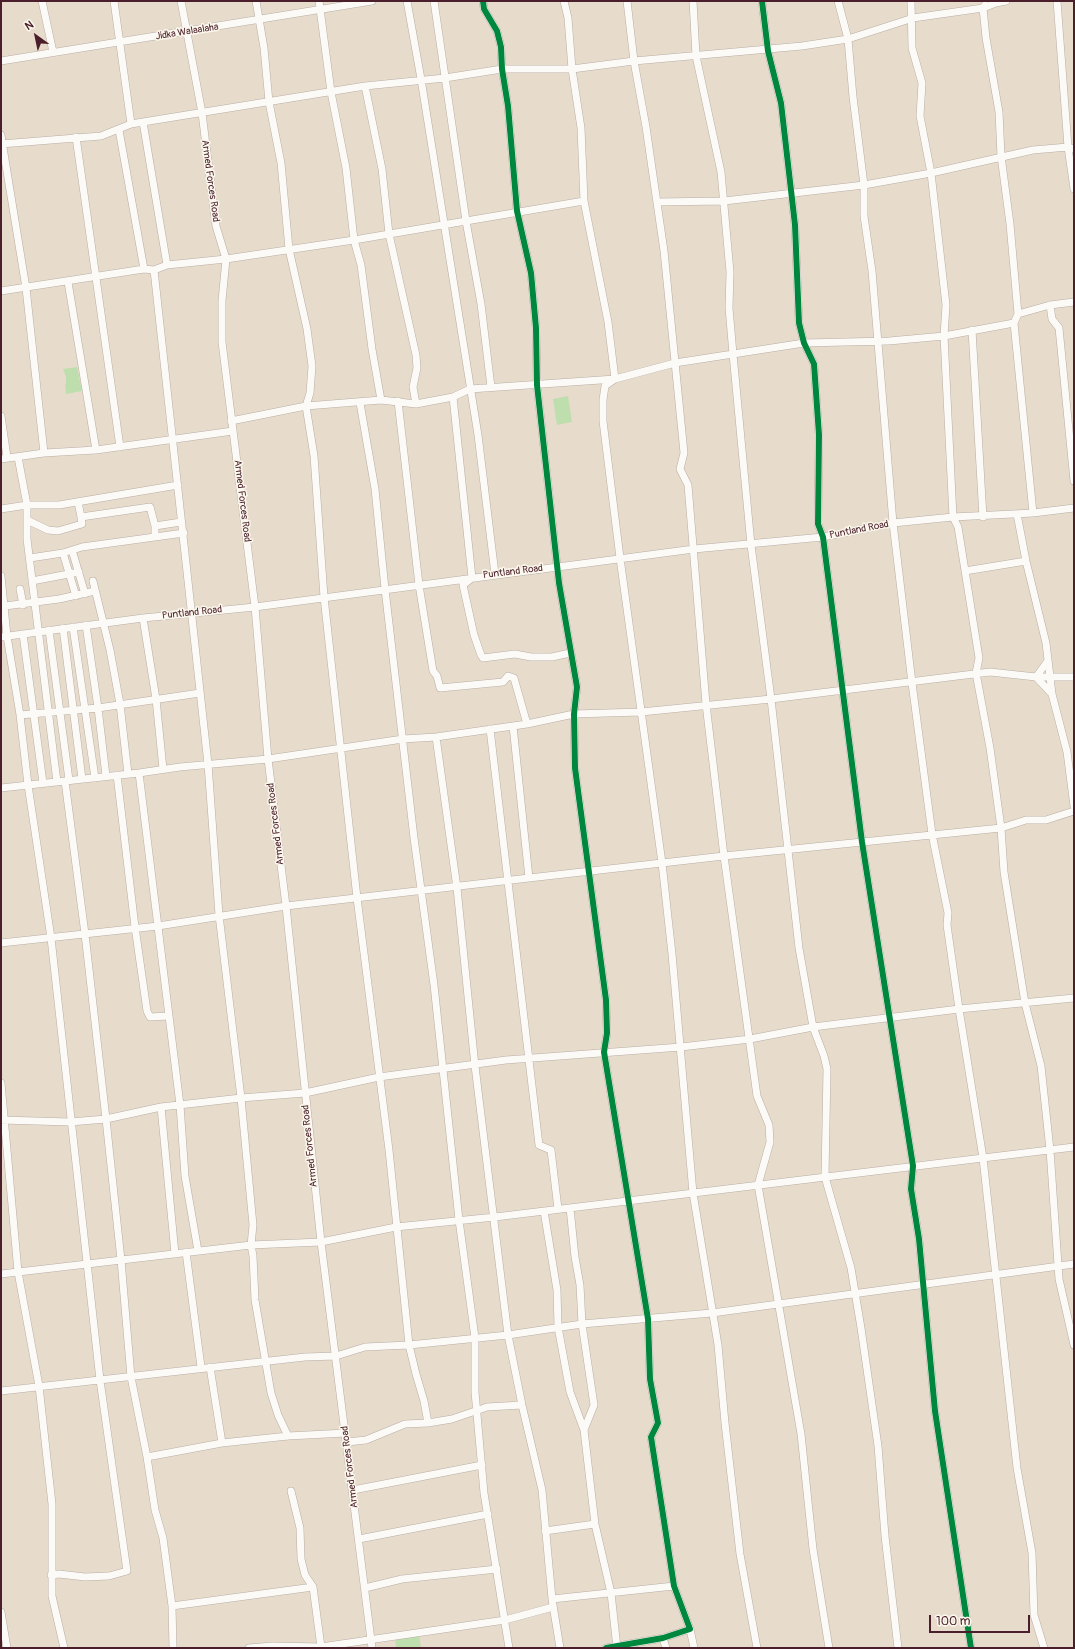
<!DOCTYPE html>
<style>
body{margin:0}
#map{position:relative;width:1075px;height:1649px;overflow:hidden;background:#e7dccc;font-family:Pangolin,sans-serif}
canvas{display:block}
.frame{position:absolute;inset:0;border:2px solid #4a1f2b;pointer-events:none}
.north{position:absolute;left:16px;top:16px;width:40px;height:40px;-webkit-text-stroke:3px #fbf7ec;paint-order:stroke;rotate:327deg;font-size:11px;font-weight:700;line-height:16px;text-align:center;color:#4a1f2b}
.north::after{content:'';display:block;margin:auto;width:14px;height:18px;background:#4a1f2b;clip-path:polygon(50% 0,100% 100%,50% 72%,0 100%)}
.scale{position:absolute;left:929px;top:1615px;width:101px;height:18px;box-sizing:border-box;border:2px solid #4a1f2b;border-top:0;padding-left:5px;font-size:12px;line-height:14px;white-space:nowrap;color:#4a1f2b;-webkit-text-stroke:3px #fbf7ec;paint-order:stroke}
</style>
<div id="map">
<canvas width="1075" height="1649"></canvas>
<div class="frame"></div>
<div class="north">N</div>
<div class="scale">100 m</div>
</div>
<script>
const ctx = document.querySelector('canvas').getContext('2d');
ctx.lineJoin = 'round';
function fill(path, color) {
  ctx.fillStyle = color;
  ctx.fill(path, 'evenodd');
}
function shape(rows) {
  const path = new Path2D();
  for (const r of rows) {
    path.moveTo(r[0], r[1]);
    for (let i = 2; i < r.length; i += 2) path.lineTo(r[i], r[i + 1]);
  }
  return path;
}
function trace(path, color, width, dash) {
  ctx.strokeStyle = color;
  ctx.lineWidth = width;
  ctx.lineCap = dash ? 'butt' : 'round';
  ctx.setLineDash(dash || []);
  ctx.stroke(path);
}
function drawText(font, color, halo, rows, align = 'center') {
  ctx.font = font + ' Pangolin,sans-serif';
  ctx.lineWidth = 3;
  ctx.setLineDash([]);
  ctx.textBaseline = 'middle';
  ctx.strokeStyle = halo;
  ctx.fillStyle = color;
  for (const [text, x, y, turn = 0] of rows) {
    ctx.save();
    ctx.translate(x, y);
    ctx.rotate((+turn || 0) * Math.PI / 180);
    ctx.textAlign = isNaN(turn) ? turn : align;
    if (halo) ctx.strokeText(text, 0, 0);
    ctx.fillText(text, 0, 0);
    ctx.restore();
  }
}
const green = shape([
 [77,367,82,391,66,394,65,384,66,384,66,377,63,369],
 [568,396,572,422,557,425,553,399],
 [419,1635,421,1648,396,1648,395,1638]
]);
const minor = shape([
 [42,1,53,52],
 [114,1,131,124],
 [181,1,202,113,216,226,226,259,222,301,222,342,255,607,268,759,286,906,321,1242,372,1648],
 [256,1,264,48,269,102,281,163,289,249,307,329,312,366,310,393,306,406,314,456,324,597,357,898,389,1150,409,1345,416,1374,424,1401,428,1423],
 [319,1,331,92,346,168,354,240,361,265,372,349,381,400],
 [407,1,421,79,478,435,495,574],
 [434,1,466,221,481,304,491,387],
 [483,1,484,9,497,31,501,47,502,69,508,106,517,211,531,273,536,328,537,385,559,583,577,687,574,714,575,768,606,1000,607,1033,604,1052,648,1319,650,1379,658,1423,651,1437,674,1586,690,1629,663,1638,606,1648],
 [564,1,568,18,572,69,581,128,584,201,608,322,615,379,605,386,603,400,603,421,620,558,662,863,672,954,693,1193,718,1345,725,1423,740,1554,757,1648],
 [627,1,634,61,646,127,664,251,684,453,680,469,688,485,706,704,724,856,757,1096,769,1125,770,1142,758,1185,801,1434,813,1549,829,1648],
 [693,1,696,56,721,172,730,272,729,308,733,354,751,545,771,699,799,948,813,1027,824,1056,827,1069,825,1177,851,1268,861,1328,878,1446,885,1536,898,1648],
 [762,1,768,51,781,103,795,225,799,323,804,343,814,364,819,435,818,524,823,537,862,842,913,1166,911,1189,919,1239,935,1411,971,1648],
 [838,1,848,39,853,97,864,185,864,216,872,271,893,523,912,683,932,834,948,913,947,925,959,1009,983,1158,1017,1468,1032,1553,1034,1615,1044,1648],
 [911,1,912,48,922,83,920,116,931,173,946,305,944,336,953,517,958,527,979,658,976,673,990,748,1001,828,1004,872,1025,1003,1041,1066,1050,1150,1059,1279,1074,1345],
 [1057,1,1068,147,1074,189],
 [985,5,983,8,986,38,999,112,1001,156,1010,224,1018,314],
 [1,61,372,1],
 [365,86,382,169,389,234,416,355,417,368,413,387,416,404],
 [143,122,167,265],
 [119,130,144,269],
 [1,135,26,288,44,453],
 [76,137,120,447],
 [1,144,101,136,131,124,143,122,365,86,445,78,502,69,572,69,634,61,802,46,848,39,913,18,983,8,996,3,1006,1],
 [658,202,724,201,864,185,931,173,1033,150,1068,147,1074,149],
 [154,270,208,764,219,915,241,1098,253,1225,251,1245,253,1256,255,1300,271,1393,278,1415,288,1436],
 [68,282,96,450],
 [1,291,144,269,154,270,167,265,226,259,354,240,584,201],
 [1050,305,1052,319,1059,328,1074,481],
 [1014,323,1033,513],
 [972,330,983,517],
 [453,397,472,578,463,585,474,635,481,655,483,658,515,654,531,657,552,657,570,653],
 [398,401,419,585,433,671,437,676,440,688,503,682,508,676,514,678,527,724],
 [360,403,375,489,385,589,414,838,434,985,459,1220,475,1338,475,1392,484,1493,509,1648],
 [1,416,7,457],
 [231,421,306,406,381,400,416,404,453,397,470,389,615,379,675,363,804,343,889,341,944,336,1014,323,1018,314,1050,305,1074,302],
 [18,457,27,505,27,539,57,782],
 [1,459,44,453,96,450,233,431],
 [78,502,81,517],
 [1,509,27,505,59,505,178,485],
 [1017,514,1026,561,1046,643,1052,694,1067,752,1074,806],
 [27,520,48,530,58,531,82,524,81,517,150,507,155,526,155,536],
 [155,526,181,522],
 [72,550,85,594],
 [63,553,76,596],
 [30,558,63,553,82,547,184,533],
 [965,571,1026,561],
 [1,576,7,636,20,715,28,785,51,938,100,1380,127,1571,109,1576,85,1577,59,1574,51,1575],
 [32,581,79,572],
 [93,581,110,650,120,704,128,774],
 [20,589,23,605],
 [5,606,59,599,95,591],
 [143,618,156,699,163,769],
 [86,625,98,708,106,776],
 [73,627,95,778],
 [63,628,82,779],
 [49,630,69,780],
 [23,634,43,783],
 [1,637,143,618,255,607,694,549,823,537,893,523,953,517,1033,513,1074,508],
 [1047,662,1036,677,1052,694],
 [20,715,98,708,200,693],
 [513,726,529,878],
 [490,729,539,1145,551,1150,558,1209],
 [436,737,457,888,475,1066,508,1335,522,1405,542,1490,552,1599,560,1648],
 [139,773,180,1105,185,1176,198,1251],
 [117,775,135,927,147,1011,150,1017,168,1016],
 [65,781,85,934,106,1119,121,1260,131,1377,147,1457,155,1510,163,1538,172,1606,173,1648],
 [1,788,139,773,180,767,268,759,403,739,436,737,527,724,574,714,641,712,771,699,990,672,1036,677,1074,677],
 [1,943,158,926,286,906,529,878,724,856,1001,828,1026,820,1046,820,1074,811],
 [1,1083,18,1272,39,1386,52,1504,52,1596,64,1648],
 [161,1107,175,1254],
 [1,1120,70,1122,106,1119,161,1107,241,1098,305,1093,379,1077,506,1060,681,1047,750,1039,813,1027,959,1009,1074,998],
 [570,1208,575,1257,580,1285,582,1324,594,1405,584,1430,595,1524,611,1593,617,1648],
 [544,1211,557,1290,558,1327,570,1392,584,1430],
 [186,1252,201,1367],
 [1,1274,251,1245,321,1242,396,1227,495,1217,1074,1147],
 [210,1367,222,1443],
 [1,1391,305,1357,336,1356,365,1347,409,1345,508,1335,582,1324,712,1313,1074,1264],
 [347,1442,366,1440,405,1424,428,1423,452,1419,487,1407,522,1405],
 [147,1457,222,1443,288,1436,346,1433],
 [353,1490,482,1465],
 [291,1491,300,1528,301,1559,305,1575,313,1587,321,1647],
 [545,1531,595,1524],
 [359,1539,488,1514],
 [365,1588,402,1579,497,1569],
 [552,1599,674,1586],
 [172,1606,313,1587],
 [1,1612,7,1648],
 [690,1629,694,1648],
 [663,1638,666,1648],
 [249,1648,272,1646,321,1647,505,1620,553,1607]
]);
const cycleway = shape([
 [483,1,484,9,497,31,501,47,502,69,508,106,517,211,531,273,536,328,537,385,559,583,577,687,574,714,575,768,606,1000,607,1033,604,1052,648,1319,650,1379,658,1423,651,1437,674,1586,690,1629,663,1638,606,1648],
 [762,1,768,51,781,103,795,225,799,323,804,343,814,364,819,435,818,524,823,537,862,842,913,1166,911,1189,919,1239,935,1411,971,1648]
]);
const streetNames = [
 ["Jidka Walaalaha",187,32,-9],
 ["Armed Forces Road",210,181,82],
 ["Armed Forces Road",242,501,83],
 ["Puntland Road",859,530,-11],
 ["Puntland Road",513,572,-7],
 ["Puntland Road",192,613,-6],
 ["Armed Forces Road",276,824,-97],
 ["Armed Forces Road",310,1146,-96],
 ["Armed Forces Road",350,1467,-97]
];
fill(green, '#bedeae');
trace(minor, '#b8ada4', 8);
trace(minor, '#fbfaf7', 7);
trace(cycleway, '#00873e', 6);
drawText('10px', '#4a1f2b', '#fbf7ec', streetNames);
</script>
